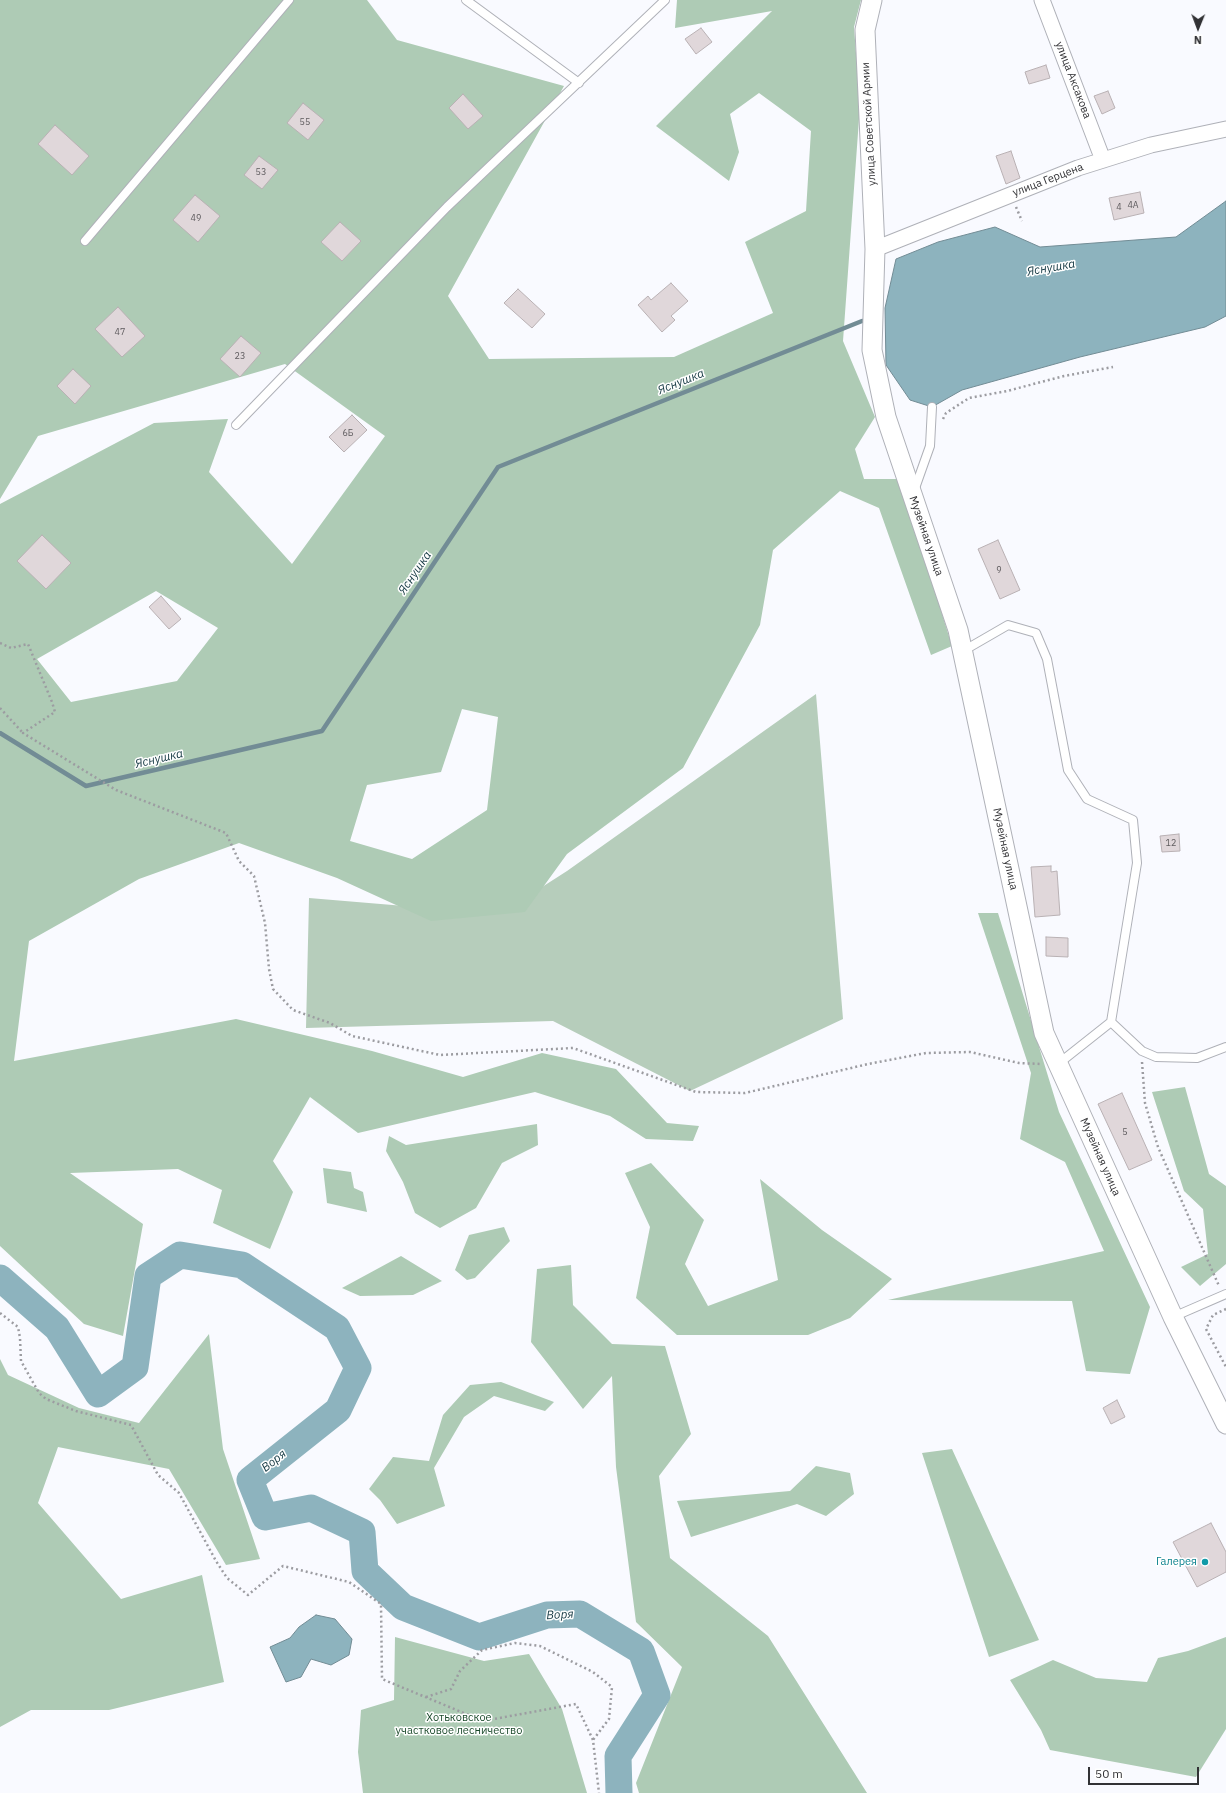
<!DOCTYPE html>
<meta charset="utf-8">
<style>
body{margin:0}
#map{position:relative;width:1226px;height:1793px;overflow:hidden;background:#f9faff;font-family:"IBM Plex Sans",sans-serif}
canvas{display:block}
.north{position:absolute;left:1178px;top:8px;width:40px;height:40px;-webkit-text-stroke:3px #fff;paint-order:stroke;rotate:181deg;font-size:11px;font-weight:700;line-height:16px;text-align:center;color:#323235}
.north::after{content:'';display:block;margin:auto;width:14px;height:18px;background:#323235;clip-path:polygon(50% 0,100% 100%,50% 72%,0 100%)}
.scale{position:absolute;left:1088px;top:1767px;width:111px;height:18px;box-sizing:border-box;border:2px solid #323235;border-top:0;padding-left:5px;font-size:12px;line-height:14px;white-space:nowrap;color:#323235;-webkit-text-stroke:3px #fff;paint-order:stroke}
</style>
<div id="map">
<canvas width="1226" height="1793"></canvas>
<div class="north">N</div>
<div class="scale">50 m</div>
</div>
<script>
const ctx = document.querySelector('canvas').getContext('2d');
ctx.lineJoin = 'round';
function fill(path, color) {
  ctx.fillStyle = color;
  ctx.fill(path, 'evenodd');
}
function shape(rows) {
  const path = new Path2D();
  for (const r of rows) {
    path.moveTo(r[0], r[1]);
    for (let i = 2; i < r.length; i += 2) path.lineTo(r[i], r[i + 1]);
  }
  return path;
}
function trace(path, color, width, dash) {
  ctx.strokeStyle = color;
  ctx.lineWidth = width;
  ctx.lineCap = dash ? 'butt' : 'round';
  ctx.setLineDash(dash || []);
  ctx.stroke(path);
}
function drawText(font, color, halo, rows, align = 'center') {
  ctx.font = font + ' "IBM Plex Sans",sans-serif';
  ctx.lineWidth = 3;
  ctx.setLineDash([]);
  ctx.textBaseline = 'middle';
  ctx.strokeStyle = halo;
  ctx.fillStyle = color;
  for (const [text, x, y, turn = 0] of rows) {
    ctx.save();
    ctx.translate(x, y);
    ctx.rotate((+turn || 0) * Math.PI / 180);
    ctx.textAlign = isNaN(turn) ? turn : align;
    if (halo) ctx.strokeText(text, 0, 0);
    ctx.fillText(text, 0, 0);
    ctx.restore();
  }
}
const green = shape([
 [816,694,843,1019,690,1091,553,1021,306,1028,309,898,500,914,567,871]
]);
const forest = shape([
 [0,0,367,0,397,40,564,86,448,296,489,359,674,357,773,313,745,242,806,211,811,131,759,93,730,114,739,152,729,181,656,126,772,11,675,28,677,0,861,0,854,27,860,105,843,341,875,417,855,449,864,479,900,479,952,646,931,655,879,508,840,491,773,550,760,625,683,768,567,854,525,912,431,921,337,878,239,843,139,879,29,941,14,1061,236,1019,372,1051,463,1077,542,1053,616,1069,667,1123,699,1126,693,1141,646,1139,610,1116,535,1092,358,1133,310,1097,273,1161,293,1192,270,1249,213,1223,222,1190,178,1169,70,1173,143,1224,123,1336,84,1324,0,1246,0,504,154,423,228,419,209,472,292,564,385,436,285,364,38,436,0,499],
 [156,591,218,628,177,681,71,702,37,659],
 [462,709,498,717,487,810,412,859,350,841,367,785,441,772],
 [978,913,998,913,1059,1112,1150,1307,1130,1374,1086,1371,1072,1301,888,1300,1104,1251,1065,1162,1020,1139,1031,1073],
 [1185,1087,1209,1174,1226,1186,1226,1264,1200,1286,1181,1267,1208,1254,1203,1209,1184,1191,1152,1092],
 [537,1124,538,1145,502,1163,476,1208,440,1228,415,1213,403,1182,386,1151,389,1136,406,1145],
 [651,1163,704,1220,685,1264,708,1306,778,1280,760,1179,822,1230,892,1279,850,1318,808,1335,677,1335,636,1298,650,1227,625,1173],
 [323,1168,351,1172,354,1188,363,1192,367,1212,327,1203],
 [504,1227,510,1241,475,1278,467,1280,455,1270,469,1235],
 [401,1256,442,1281,413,1295,360,1296,342,1288],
 [571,1265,573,1305,612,1344,665,1346,691,1434,659,1476,670,1558,768,1636,867,1793,639,1793,636,1783,682,1667,636,1622,616,1467,612,1376,583,1409,531,1342,537,1269],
 [209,1334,223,1449,260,1559,226,1565,169,1469,58,1447,38,1503,121,1599,202,1575,224,1682,109,1710,31,1710,0,1727,0,1359,8,1375,79,1408,139,1423],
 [501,1382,554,1402,545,1411,494,1396,464,1417,434,1468,445,1506,397,1524,380,1500,369,1489,393,1457,429,1461,443,1415,470,1385],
 [952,1449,1039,1640,989,1657,922,1453],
 [816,1466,850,1473,854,1494,826,1516,797,1504,691,1537,677,1501,790,1491],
 [395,1637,484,1661,529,1654,562,1709,587,1793,363,1793,358,1752,361,1710,394,1700],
 [1226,1637,1226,1729,1196,1777,1050,1750,1041,1730,1010,1680,1053,1660,1096,1678,1147,1682,1158,1658,1188,1651]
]);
const water = shape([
 [1226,201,1226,316,1205,327,1080,357,962,390,932,407,910,400,886,365,885,308,896,259,938,242,995,227,1040,247,1176,237,1226,201],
 [316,1615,335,1619,352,1639,349,1655,331,1665,311,1659,301,1677,286,1682,270,1647,290,1638,299,1627,316,1615]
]);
const stream = shape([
 [0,733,86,786,322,731,498,467,862,321]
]);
const river = shape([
 [0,1278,57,1328,98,1394,135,1367,148,1276,180,1255,242,1265,337,1328,358,1368,338,1410,250,1480,265,1517,311,1508,362,1532,365,1571,403,1607,479,1637,547,1615,580,1614,641,1651,657,1695,618,1756,619,1793]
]);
const building = shape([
 [701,28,712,42,696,54,685,39,701,28],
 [1046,65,1050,78,1029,84,1025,72,1046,65],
 [1108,91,1115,108,1102,114,1094,96,1108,91],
 [463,94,483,116,468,129,449,108,463,94],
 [303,103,324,120,308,140,287,123,303,103],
 [55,125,89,156,72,175,38,144,55,125],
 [1011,151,1020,178,1006,184,996,156,1011,151],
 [259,156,278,170,262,189,244,175,259,156],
 [1140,192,1144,213,1114,220,1109,198,1140,192],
 [195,195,220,216,198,242,173,220,195,195],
 [340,222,361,241,342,261,321,242,340,222],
 [671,283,688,301,671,316,675,320,662,332,638,305,648,296,651,300,671,283],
 [518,289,545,314,532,328,504,303,518,289],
 [118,307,145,336,122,357,95,329,118,307],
 [241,336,261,353,240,377,220,359,241,336],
 [73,369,91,386,75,404,57,386,73,369],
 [352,415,367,430,344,452,329,437,352,415],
 [42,535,71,563,46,589,17,561,42,535],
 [998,540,1020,590,1000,599,978,549,998,540],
 [161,596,181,619,169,629,149,607,161,596],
 [1179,834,1180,851,1162,852,1160,836,1179,834],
 [1051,866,1051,872,1057,871,1060,915,1035,917,1031,867,1051,866],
 [1046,937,1068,938,1068,957,1046,956,1046,937],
 [1122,1093,1152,1160,1129,1170,1098,1104,1122,1093],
 [1117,1400,1125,1417,1111,1424,1103,1408,1117,1400],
 [1211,1523,1226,1552,1226,1572,1197,1587,1173,1542,1211,1523]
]);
const path = shape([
 [1016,207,1022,221],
 [943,419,946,413,969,398,1007,391,1064,376,1113,367],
 [0,643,11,648,28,644,52,702,55,712,23,733,116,790,226,833,239,861,254,876,265,923,269,969,273,989,293,1010,330,1023,352,1036,440,1055,573,1048,696,1092,745,1093,868,1064,926,1053,970,1052,1019,1063,1041,1064],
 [0,708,23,733],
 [1142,1062,1145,1103,1158,1147,1219,1286],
 [1226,1309,1213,1315,1206,1329,1226,1367],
 [0,1313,18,1327,20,1338,21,1361,39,1393,46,1399,76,1411,131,1425,158,1475,179,1493,216,1561,227,1578,248,1595,283,1566,349,1582,381,1604,382,1679,483,1721,576,1704,593,1740,599,1793],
 [426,1697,451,1689,460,1671,482,1650,515,1643,540,1646,593,1672,612,1687,609,1719,593,1740]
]);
const service = shape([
 [466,0,579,83],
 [85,241,289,0],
 [236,425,447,207,665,0],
 [914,491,930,446,932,407],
 [963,651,1008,625,1036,633,1047,659,1068,770,1087,799,1133,820,1137,863,1111,1022,1058,1064],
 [1111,1022,1142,1051,1156,1057,1197,1058,1226,1047],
 [1173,1317,1226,1294]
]);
const minor = shape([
 [1042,0,1103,160],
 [875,249,1078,168,1151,145,1226,129]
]);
const tertiary = shape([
 [872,0,865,30,875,249,872,350,886,417,958,630,1044,1033,1173,1317,1226,1424]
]);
const markers = [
 [1205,1562,4,"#0f9aa8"]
];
const numberNames = [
 ["55",305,122],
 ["53",261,172],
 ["4А",1133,205],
 ["4",1119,207],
 ["49",196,218],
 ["47",120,332],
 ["23",240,356],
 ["6Б",348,433],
 ["9",999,570],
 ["12",1171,843],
 ["5",1125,1132]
];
const streetNames = [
 ["улица Аксакова",1073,80,69],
 ["улица Советской Армии",869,124,-93],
 ["улица Герцена",1048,180,-21],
 ["Музейная улица",926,536,71],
 ["Музейная улица",1005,849,78],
 ["Музейная улица",1100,1157,66]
];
const cultureNames = [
 ["Галерея",1197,1562]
];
const parkNames = [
 ["Хотьковское",459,1718],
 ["участковое лесничество",459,1731]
];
const waterNames = [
 ["Яснушка",1051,268,-10],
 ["Яснушка",681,382,-22],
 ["Яснушка",415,573,-56],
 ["Яснушка",159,759,-13],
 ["Воря",274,1461,-39],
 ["Воря",560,1615,-3]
];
fill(green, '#b6cdbb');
fill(forest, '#aecbb5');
fill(water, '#8db3be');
trace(water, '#728c95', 1);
trace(stream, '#728c95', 4.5);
trace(river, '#8db3be', 27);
fill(building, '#e0d7da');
trace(building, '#b9b1b4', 1);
trace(service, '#afb1b8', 10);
trace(minor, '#afb1b8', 17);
trace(tertiary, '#afb1b8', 21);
trace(path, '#9c9ca1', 2.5, [2, 3]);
trace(service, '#fff', 8);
trace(minor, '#fff', 15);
trace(tertiary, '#fff', 19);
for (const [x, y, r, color] of markers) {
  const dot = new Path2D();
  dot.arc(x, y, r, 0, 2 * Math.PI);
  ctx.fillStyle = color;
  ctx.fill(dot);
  trace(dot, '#fff', 1.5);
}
drawText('9px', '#5e5b5e', null, numberNames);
drawText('11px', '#323235', '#fff', streetNames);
drawText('11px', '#0d838f', '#fff', cultureNames, 'right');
drawText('11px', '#1b4a2b', '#fff', parkNames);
drawText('italic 12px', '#133741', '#fff', waterNames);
</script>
